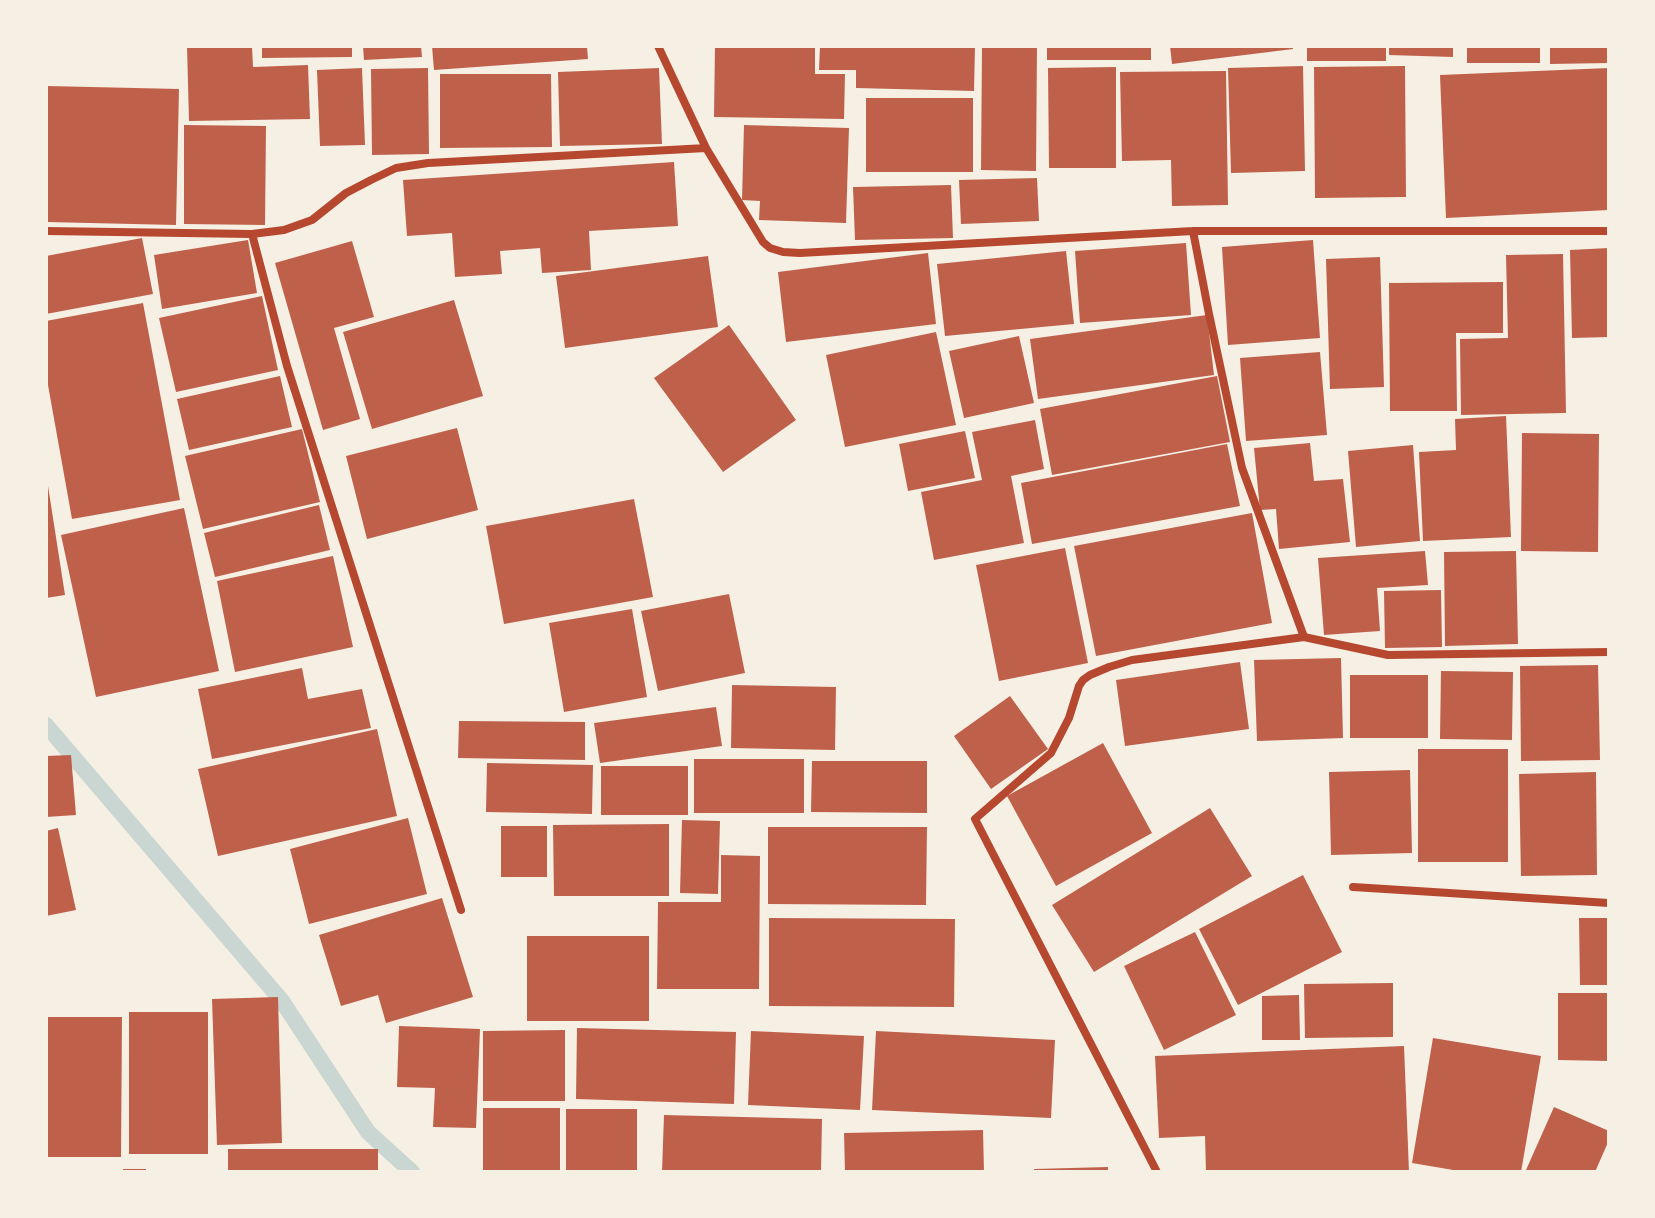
<!DOCTYPE html>
<style>
body{margin:0}
#map{position:relative;width:1655px;height:1218px;overflow:hidden;background:#f6efe4;font-family:"Golos Text",sans-serif}
canvas{display:block}
.frame{position:absolute;inset:0;border:48px solid #f6efe4;pointer-events:none}
</style>
<div id="map">
<canvas width="1655" height="1218"></canvas>
<div class="frame"></div>
</div>
<script>
const ctx = document.querySelector('canvas').getContext('2d');
ctx.lineJoin = 'round';
function shape(rows) {
  const path = new Path2D();
  for (const r of rows) {
    path.moveTo(r[0], r[1]);
    for (let i = 2; i < r.length; i += 2) path.lineTo(r[i], r[i + 1]);
  }
  return path;
}
function trace(path, color, width, dash) {
  ctx.strokeStyle = color;
  ctx.lineWidth = width;
  ctx.lineCap = dash ? 'butt' : 'round';
  ctx.setLineDash(dash || []);
  ctx.stroke(path);
}
function fill(path, color) {
  ctx.fillStyle = color;
  ctx.fill(path, 'evenodd');
}
const stream = shape([
 [46,725,282,1001,368,1132,412,1172]
]);
const building = shape([
 [187,46,252,46,253,67,308,65,310,119,189,121],
 [262,46,352,46,352,57,262,58],
 [363,46,421,46,422,57,364,60],
 [432,46,587,46,588,59,434,70],
 [715,46,815,46,815,74,845,74,844,119,714,117],
 [820,46,975,46,974,91,856,88,856,70,819,70],
 [982,46,1037,46,1036,171,981,170],
 [1047,46,1151,46,1151,60,1047,60],
 [1170,46,1293,46,1293,49,1172,64],
 [1307,46,1386,46,1386,61,1307,61],
 [1389,46,1453,46,1453,57,1389,55],
 [1467,46,1540,46,1540,63,1467,63],
 [1550,46,1609,46,1609,63,1550,64],
 [1303,66,1305,171,1231,173,1228,68],
 [1405,66,1406,197,1315,198,1314,67],
 [1116,67,1116,168,1049,168,1048,68],
 [362,68,365,145,320,146,317,70],
 [428,68,429,154,372,155,371,69],
 [659,68,662,144,560,146,558,72],
 [1609,68,1609,210,1446,218,1440,75],
 [1226,71,1228,205,1172,206,1171,160,1122,161,1120,72],
 [440,74,551,74,552,147,440,148],
 [47,86,179,89,176,225,46,222],
 [866,98,973,98,973,172,866,172],
 [184,125,266,126,265,225,184,224],
 [744,125,849,128,846,223,759,220,760,201,742,200],
 [674,162,678,226,589,231,591,270,542,273,540,248,500,251,502,274,455,277,452,233,407,236,403,180],
 [1037,178,1039,221,961,224,959,180],
 [951,185,953,238,855,240,853,187],
 [142,238,153,294,46,314,46,256],
 [248,240,257,293,162,309,154,255],
 [1313,240,1320,338,1228,345,1222,247],
 [352,241,374,317,334,328,360,419,323,430,275,263],
 [1186,243,1191,315,1080,323,1075,251],
 [1609,248,1609,337,1572,338,1570,250],
 [1066,251,1074,324,945,336,937,264],
 [928,253,936,324,786,342,778,272],
 [1563,254,1566,413,1461,415,1460,339,1508,338,1506,255],
 [708,256,718,327,565,348,556,276],
 [1380,257,1384,387,1330,389,1326,259],
 [1503,282,1503,333,1456,333,1457,411,1390,411,1389,283],
 [262,296,278,370,176,392,159,318],
 [454,300,483,396,372,429,343,332],
 [143,303,180,500,72,519,46,374,46,321],
 [1207,315,1214,375,1038,399,1030,339],
 [729,325,796,420,723,472,654,378],
 [936,332,956,425,845,447,826,355],
 [1019,336,1034,403,964,418,949,351],
 [1320,352,1327,435,1246,441,1240,358],
 [280,376,292,427,189,450,177,399],
 [1217,376,1230,442,1052,475,1040,409],
 [1506,416,1511,537,1423,541,1419,452,1456,450,1455,419],
 [1035,420,1044,469,1011,476,1024,543,934,560,921,492,982,480,972,432],
 [457,428,478,510,367,539,346,456],
 [302,429,320,502,203,529,185,456],
 [965,431,975,478,908,491,899,444],
 [1522,433,1599,434,1598,552,1521,551],
 [1310,443,1314,481,1343,479,1350,542,1279,549,1276,509,1260,510,1254,448],
 [1227,444,1240,506,1032,544,1021,483],
 [1413,445,1420,541,1356,547,1348,451],
 [46,486,48,486,65,595,46,598],
 [634,499,653,597,504,624,486,526],
 [319,505,330,550,215,577,204,533],
 [184,508,219,671,96,697,61,535],
 [1252,513,1272,623,1096,656,1074,546],
 [1065,548,1088,663,999,681,976,565],
 [1425,551,1428,585,1377,588,1380,631,1324,635,1318,558],
 [1516,551,1518,644,1445,646,1444,552],
 [333,556,353,647,235,672,217,581],
 [1441,590,1442,647,1385,648,1384,591],
 [729,594,745,673,658,691,641,611],
 [632,609,647,697,564,712,549,623],
 [1341,658,1343,738,1257,741,1254,660],
 [1240,662,1249,729,1125,746,1116,680],
 [1598,665,1600,760,1521,761,1520,666],
 [302,668,308,699,362,689,371,728,212,759,198,689],
 [1441,671,1513,672,1512,740,1440,739],
 [1350,675,1428,675,1428,738,1350,738],
 [732,685,836,687,835,750,731,748],
 [1010,696,1048,749,991,789,954,736],
 [716,707,722,746,600,763,594,723],
 [459,721,585,722,585,760,458,758],
 [377,729,397,816,218,856,198,769],
 [1103,743,1152,833,1056,886,1007,796],
 [1418,749,1508,749,1508,862,1418,862],
 [71,755,76,815,46,817,46,756],
 [694,759,804,759,804,813,694,813],
 [812,761,927,761,927,813,811,812],
 [487,763,593,765,592,814,486,812],
 [601,766,688,766,688,815,601,815],
 [1410,770,1412,853,1331,855,1329,772],
 [1596,772,1597,875,1521,876,1519,774],
 [1210,808,1252,876,1094,972,1052,905],
 [408,818,427,894,309,924,290,849],
 [682,820,720,821,718,894,680,893],
 [669,824,669,896,554,896,553,825],
 [501,826,547,826,547,877,501,877],
 [768,827,927,827,926,905,768,904],
 [58,828,76,910,46,916,46,831],
 [721,855,760,856,759,989,657,989,658,902,721,902],
 [1303,875,1342,952,1238,1005,1199,929],
 [442,898,473,997,386,1023,378,995,341,1006,319,935],
 [769,918,955,919,954,1007,769,1006],
 [1579,918,1609,918,1609,985,1580,985],
 [1195,932,1236,1015,1164,1050,1124,966],
 [527,936,649,936,649,1021,527,1021],
 [1393,983,1393,1037,1305,1038,1304,984],
 [1558,993,1609,993,1609,1061,1558,1060],
 [1299,995,1300,1040,1262,1040,1262,996],
 [278,997,282,1143,217,1145,212,999],
 [129,1012,208,1012,208,1154,129,1154],
 [46,1017,122,1017,121,1157,46,1157],
 [399,1026,480,1029,476,1128,433,1127,435,1088,397,1087],
 [577,1028,736,1032,734,1104,576,1099],
 [565,1030,565,1101,483,1101,483,1031],
 [751,1031,864,1036,860,1110,748,1105],
 [876,1031,1055,1040,1051,1118,872,1110],
 [1433,1038,1541,1056,1521,1172,1465,1172,1412,1163],
 [1404,1046,1409,1172,1206,1172,1205,1136,1159,1138,1155,1056],
 [1554,1107,1609,1131,1609,1140,1595,1172,1531,1172,1526,1170],
 [483,1108,560,1108,560,1172,483,1172],
 [566,1109,637,1109,637,1172,566,1172],
 [664,1115,822,1119,821,1172,662,1172],
 [983,1130,984,1172,845,1172,844,1133],
 [228,1149,378,1149,378,1172,228,1172],
 [1108,1167,1108,1172,1034,1172,1034,1169],
 [123,1169,146,1169,146,1172,123,1172]
]);
const minor = shape([
 [658,46,706,148,763,242,770,248,783,252,800,253,1193,231,1609,231],
 [46,231,252,234],
 [1193,231,1209,314,1242,468,1304,637,1388,655,1609,652],
 [1353,887,1609,903],
 [461,910,287,366,252,234,284,230,312,220,346,193,371,180,396,168,428,163,706,148],
 [1157,1172,975,819,1051,753,1069,718,1079,686,1083,680,1090,675,1109,667,1132,660,1304,637]
]);
trace(stream, '#c9d6d2', 16);
fill(building, '#bf614a');
trace(minor, '#b5482f', 8);
</script>
